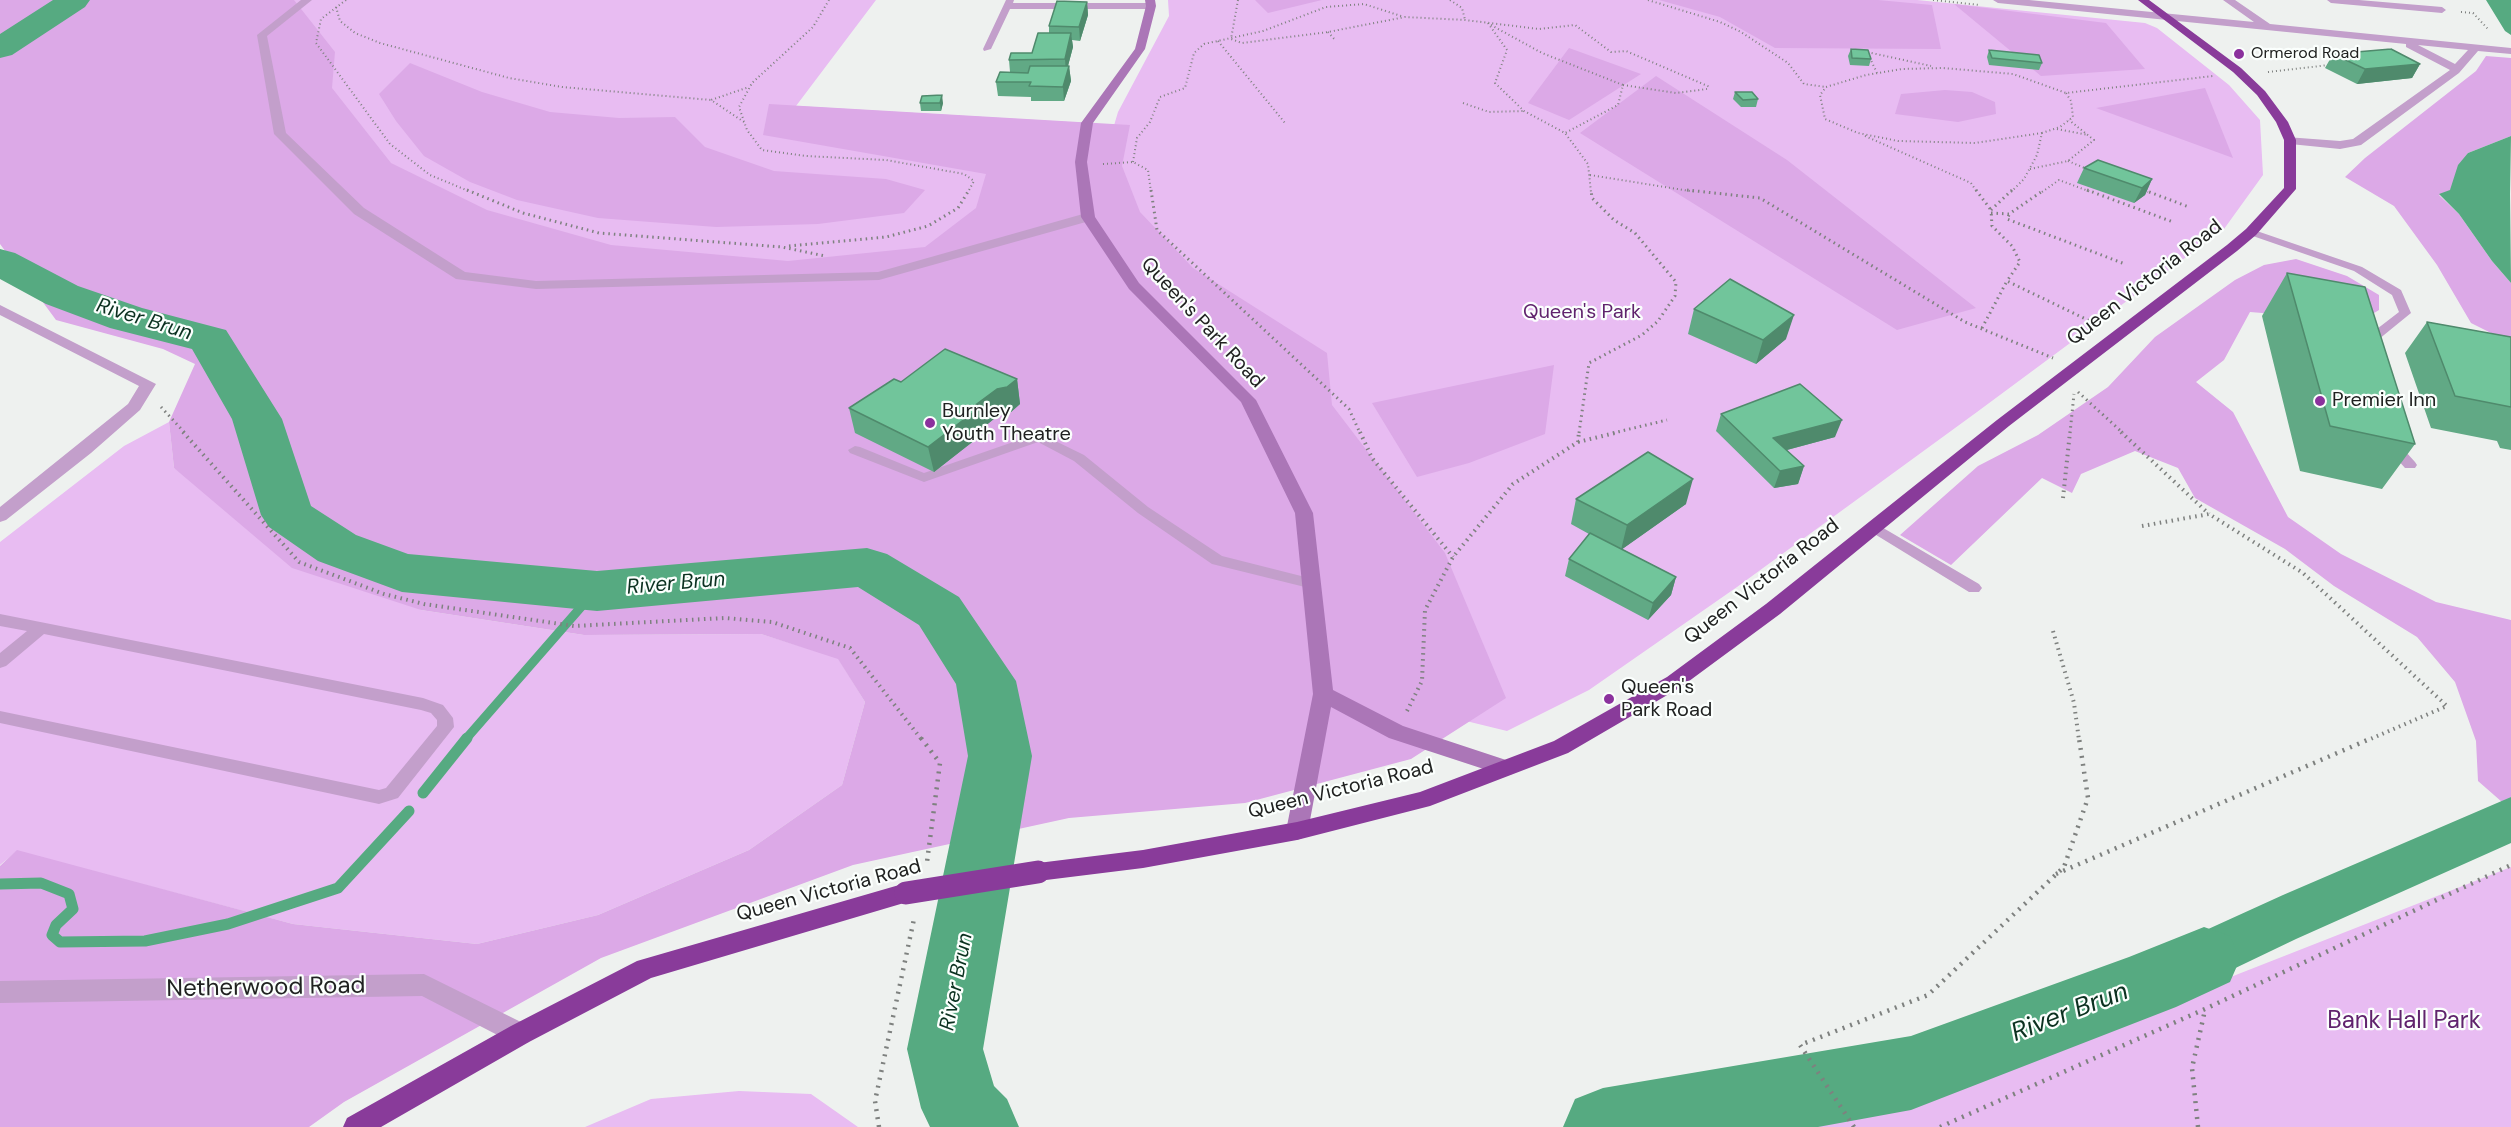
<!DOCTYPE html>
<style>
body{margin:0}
canvas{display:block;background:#eef1ef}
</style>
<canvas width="2511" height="1127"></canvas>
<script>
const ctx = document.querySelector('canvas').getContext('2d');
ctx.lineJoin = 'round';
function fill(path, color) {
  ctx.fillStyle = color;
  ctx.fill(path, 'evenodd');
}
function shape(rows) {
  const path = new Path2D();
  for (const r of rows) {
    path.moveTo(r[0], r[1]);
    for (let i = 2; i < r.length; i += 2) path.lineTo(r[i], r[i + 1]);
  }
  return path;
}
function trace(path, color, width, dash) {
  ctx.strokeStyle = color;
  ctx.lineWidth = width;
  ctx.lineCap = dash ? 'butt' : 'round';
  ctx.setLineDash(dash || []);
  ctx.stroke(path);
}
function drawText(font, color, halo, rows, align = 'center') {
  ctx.font = font + ' "DM Sans",sans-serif';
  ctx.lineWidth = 4.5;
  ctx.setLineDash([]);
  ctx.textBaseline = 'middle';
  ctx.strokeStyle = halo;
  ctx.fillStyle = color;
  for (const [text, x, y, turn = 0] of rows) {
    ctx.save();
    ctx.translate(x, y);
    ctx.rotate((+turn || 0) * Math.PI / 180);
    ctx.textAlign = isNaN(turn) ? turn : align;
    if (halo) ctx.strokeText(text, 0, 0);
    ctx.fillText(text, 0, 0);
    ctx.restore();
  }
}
const green = shape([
 [270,0,876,0,796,106,1087,123,1134,286,475,297],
 [1168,0,1917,0,2145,23,2157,28,2229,85,2260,120,2263,175,2224,229,1977,412,1737,587,1589,690,1507,731,1421,710,1120,229,1104,159,1118,112,1169,16],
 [169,422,174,468,421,610,584,635,761,634,838,658,865,702,842,785,749,850,598,915,477,944,293,924,17,851,0,865,0,542,124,446],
 [2511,867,2511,1127,1810,1127,1902,1106],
 [739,1091,811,1094,858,1127,585,1127,651,1099]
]);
const forest = shape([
 [0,0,294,0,335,52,332,88,391,163,487,210,611,245,788,261,925,247,976,208,986,174,763,135,769,104,1130,125,1122,166,1140,212,1193,268,1327,353,1332,405,1445,553,1506,698,1411,759,1245,803,1069,818,853,865,601,958,344,1102,309,1127,0,1127,0,866,17,850,293,924,477,944,598,915,749,850,842,785,865,702,838,659,761,634,584,635,421,610,292,568,174,468,169,422,195,364,163,349,56,320,0,244],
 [1255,0,1322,0,1268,13],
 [1659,0,1878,0,1932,5,1941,49,1775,48,1720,17],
 [1954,4,2106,23,2145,69,2041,76],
 [1569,48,1641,74,1569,120,1528,103],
 [2486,56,2511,58,2511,136,2468,153,2450,191,2439,195,2459,214,2492,261,2511,283,2511,343,2471,323,2437,265,2394,206,2345,177,2365,158,2476,71],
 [410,63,482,92,550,112,619,118,675,117,705,147,774,171,886,179,925,190,904,213,818,224,716,227,598,218,517,200,470,182,424,156,396,121,379,94],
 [1656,76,1787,160,1976,308,1897,330,1580,133],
 [2205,88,2233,158,2096,108],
 [1945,90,1972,92,1995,102,1996,114,1958,122,1895,114,1901,94],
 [2296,259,2347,276,2379,295,2379,310,2361,321,2250,312,2224,360,2196,382,2233,412,2288,517,2341,554,2436,602,2511,620,2511,797,2502,802,2478,781,2476,741,2455,682,2417,637,2334,586,2285,549,2195,498,2178,468,2135,451,2081,474,2072,493,2042,478,1951,565,1900,535,1978,466,2038,435,2108,387,2155,337,2235,280,2264,265],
 [1554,365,1545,434,1469,463,1417,477,1372,403]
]);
const water = shape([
 [2486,0,2511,0,2511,35,2505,31],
 [2511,136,2510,194,2511,283,2492,261,2459,214,2439,194,2450,190,2458,165,2468,153],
 [2511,797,2511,843,2296,939,2152,1008,2116,971,2283,895]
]);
const streamFar1 = shape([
 [465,740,595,591]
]);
const stream = shape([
 [423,793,467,738],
 [0,884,41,883,69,894,73,909,56,925,52,935,60,942,145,941,228,924,338,888,409,811]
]);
const river = shape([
 [53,0,90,0,85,7,12,55,0,58,0,34,53,0],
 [0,249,15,253,78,286,142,308,226,330,282,419,311,506,356,535,408,554,597,571,867,548,887,554,959,597,1016,681,1032,756,983,1049,994,1086,1007,1099,1019,1127,930,1127,921,1108,907,1049,968,756,956,684,919,625,858,587,597,611,402,592,318,561,269,527,261,515,232,419,192,349,110,328,46,304,0,279,0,249],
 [2204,927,2230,936,2240,959,2230,982,2176,1007,1911,1110,1818,1127,1563,1127,1575,1099,1603,1088,1911,1036,2129,957,2204,927]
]);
const pathFar3 = shape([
 [346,0,321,19,316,43,390,144,430,175,471,192],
 [829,0,813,27,752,83,739,107,747,130,762,150,806,156,886,160,964,174,974,181,968,192],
 [1238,0,1231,39,1242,43,1328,32,1405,17,1465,20,1539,29,1575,25,1611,52,1626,51,1710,87],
 [1450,0,1462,8,1465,20],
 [1648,0,1720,22,1741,32,1788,63,1804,84,1826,87],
 [1933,0,1980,5],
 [336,7,340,21,355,33,380,43,509,78,562,87,711,100],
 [2461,12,2473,13,2488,29],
 [1488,23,1507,50,1495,83,1524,111,1565,133,1588,164,1591,192],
 [1491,25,1542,53,1623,85,1618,105,1565,133],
 [1328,32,1336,41],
 [1218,41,1285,123],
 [2268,72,2329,65],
 [1877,73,1867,52,1931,66],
 [1623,85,1676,93,1707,89],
 [1463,103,1489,112,1523,111],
 [744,122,711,100,749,87],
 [2057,129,2088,135],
 [2042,133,1975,143,1898,141,1858,133,1825,119,1820,95,1826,87,1866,75,1902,69,1943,68,2013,74,2066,93,2213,76],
 [1865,136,1971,183,1977,192],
 [2068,161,2087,169],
 [1133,162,1137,138,1150,122,1160,97,1185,88,1194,53,1204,44,1263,31,1326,7,1364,4,1404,17],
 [1103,164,1133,162,1148,170,1151,192],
 [2030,169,2068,161,2094,140,2069,120],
 [1590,175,1696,192],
 [2144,190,2148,192],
 [2011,192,2024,179,2037,155,2042,133,2060,127,2073,117,2071,101,2066,93],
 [2042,192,2059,180,2091,192]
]);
const pathFar2 = shape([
 [467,190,523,213,599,233,782,247,825,256],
 [1151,190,1157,230,1349,409,1360,433],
 [1687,190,1760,198,1965,322,2053,358],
 [1976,190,1991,210],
 [2012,190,1991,210,1992,226,2012,246,2020,262,2007,281,2098,325],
 [2087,190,2173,222],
 [2144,190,2189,207],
 [1991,213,2009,214,2044,190],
 [2009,215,2007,219,2125,264],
 [789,246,886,237,928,226,958,208,969,190],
 [1982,328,2007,281],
 [2078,392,2123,433],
 [161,407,185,433],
 [1579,433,1589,363,1642,335,1658,321,1675,296,1676,282,1635,233,1614,220,1592,198,1591,190],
 [1613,433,1667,420],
 [2070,433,2074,394]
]);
const pathFar1 = shape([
 [183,432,299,562,384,594,424,604,574,626,725,618,772,622,850,648,922,740],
 [1360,432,1372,458,1453,557],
 [2121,432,2209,514],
 [1578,442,1619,432],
 [2063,498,2070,432],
 [2142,526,2209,514,2303,573,2447,706,2368,740],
 [2053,631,2074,703,2079,740],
 [1407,711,1422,681,1425,610,1453,557,1513,484,1578,442,1579,432]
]);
const path = shape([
 [921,738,940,763,927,862],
 [2056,874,2372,738],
 [879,1127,875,1101,914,919],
 [1854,1127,1800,1045,1928,995,2064,867,2088,798,2079,738],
 [1940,1127,2205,1009,2511,865],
 [2198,1127,2192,1068,2205,1010]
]);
const lane = shape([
 [1006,0,1014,0,1013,3,1151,3,1155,6,1151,9,1010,9,991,49,984,51,983,49,1006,0],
 [2327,0,2359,0,2442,7,2446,10,2442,13,2331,3,2327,0],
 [2251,229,2362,267,2401,290,2411,313,2368,348,2360,348,2360,342,2399,312,2392,295,2354,271,2247,234,2245,232,2251,229],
 [1039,433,1084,455,1148,507,1222,556,1313,579,1321,584,1313,589,1212,564,1138,513,1074,461,1038,442,924,482,850,453,848,450,855,446,860,447,924,473,1039,433],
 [2391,440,2396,441,2415,462,2417,465,2415,468,2405,468,2386,447,2384,444,2391,440],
 [1873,522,1979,584,1982,588,1979,592,1969,592,1868,530,1866,527,1873,522],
 [0,614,423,698,443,705,453,718,454,727,398,798,379,804,0,723,0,711,379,790,386,788,437,726,437,720,431,713,421,710,44,634,6,666,0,668,0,653,27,631,0,626,0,614]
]);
const street = shape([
 [301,0,312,0,267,36,286,133,364,208,465,272,536,281,878,272,1083,214,1088,213,1095,217,1093,220,879,280,536,289,456,279,354,214,274,134,257,35,301,0],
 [1993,0,2029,0,2254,22,2223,0,2235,0,2270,24,2511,48,2511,54,2478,51,2459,73,2361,145,2340,149,2290,144,2286,143,2286,137,2340,141,2353,139,2450,70,2406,47,2406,44,1998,3,1993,0],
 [2418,45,2468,50,2455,64,2418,45],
 [0,305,156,384,140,410,91,453,6,520,0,522,0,507,128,404,139,386,0,315,0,305],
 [424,974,529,1026,532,1034,529,1042,520,1045,511,1042,422,996,0,1003,0,981,424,974]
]);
const secondary = shape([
 [1145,0,1155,0,1156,6,1145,49,1093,123,1087,162,1095,217,1139,283,1256,400,1313,513,1333,690,1403,726,1512,762,1515,768,1512,774,1505,776,1389,738,1331,707,1308,831,1305,837,1297,840,1289,837,1286,831,1313,694,1295,513,1241,402,1129,289,1081,217,1075,162,1081,123,1135,49,1146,6,1145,0]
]);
const highway = shape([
 [2138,0,2149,0,2241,68,2265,91,2288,122,2296,140,2296,189,2256,235,2237,251,2009,426,1780,614,1681,687,1568,753,1430,806,1297,840,1143,868,1038,881,1030,879,1027,872,1030,865,1038,863,1143,850,1297,822,1420,792,1554,741,1667,677,1766,604,1997,420,2227,245,2246,229,2284,188,2284,140,2276,122,2257,95,2233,72,2138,0],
 [906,883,914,886,917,893,914,900,651,978,529,1042,381,1127,343,1127,347,1118,511,1026,637,961,906,883]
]);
const highwayBridge = shape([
 [906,893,1038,872]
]);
const wall = shape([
 [1087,2,1088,15,1080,41,1072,40,1073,47,1068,66,1069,66,1071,81,1064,101,1031,101,1031,97,998,96,996,82,1010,72,1009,60,1032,53,1049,33,1049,26],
 [1851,49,1871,59,1869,66,1850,65,1848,56],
 [1989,50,2042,63,2039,70,1989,65,1987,57],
 [2333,54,2420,64,2412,78,2357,84,2325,68],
 [1735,92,1758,99,1756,107,1741,107,1733,99],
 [920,103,943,103,941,111,921,111],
 [2084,168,2152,179,2145,195,2134,203,2077,183],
 [2287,273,2415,444,2382,489,2300,471,2262,316],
 [1694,309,1786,339,1756,364,1688,334],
 [2427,322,2511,337,2511,450,2500,448,2497,441,2431,428,2405,353],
 [1017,379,1020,404,1011,412,1000,414,979,431,980,436,934,472,855,433,849,408,901,382],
 [1721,414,1835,437,1787,450,1804,466,1798,484,1774,488,1716,431],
 [1576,499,1686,504,1622,549,1676,577,1671,595,1648,620,1565,576,1569,559,1589,534,1571,524]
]);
const shadedWall = shape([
 [1087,2,1088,15,1080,41,1079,27],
 [1071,33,1073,47,1066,73,1065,59],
 [2420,64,2412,78,2357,84,2365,69],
 [1069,66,1071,81,1064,101,1063,87],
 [942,95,943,103,941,111,940,103],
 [2152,179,2145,195,2134,203,2142,188],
 [1794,315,1786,339,1756,364,1763,340],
 [1017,379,1020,404,1011,412,1000,414,979,431,980,436,934,472,928,447,974,406,997,389],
 [1842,420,1835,437,1768,455,1773,438],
 [1804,466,1798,484,1774,488,1780,471],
 [1693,479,1686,504,1621,550,1627,525],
 [1676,577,1671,595,1648,620,1653,603]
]);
const building = shape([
 [1057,1,1087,2,1079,27,1049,26,1057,1],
 [1038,33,1071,33,1065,59,1009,60,1011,53,1032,53,1038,33],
 [1851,49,1868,50,1871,59,1852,58,1851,49],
 [2391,49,2420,64,2365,69,2333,54,2391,49],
 [1989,50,2039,55,2042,63,1992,58,1989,50],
 [1030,66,1069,66,1063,87,1029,86,1031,82,996,82,1000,72,1028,73,1030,66],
 [1735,92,1752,92,1758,99,1743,100,1735,92],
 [942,95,940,103,920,103,922,96,942,95],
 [2098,160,2152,179,2142,188,2084,168,2098,160],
 [2287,273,2365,287,2415,444,2330,426,2287,273],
 [1730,279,1794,315,1763,340,1694,309,1730,279],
 [2427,322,2511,337,2511,407,2455,396,2427,322],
 [945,349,1017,379,1007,387,997,389,974,406,975,411,928,447,849,408,894,379,901,382,945,349],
 [1800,384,1842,420,1773,438,1804,466,1780,471,1721,414,1800,384],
 [1648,452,1693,479,1627,525,1576,499,1648,452],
 [1590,533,1676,577,1653,603,1569,559,1590,533]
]);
const markers = [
 [2239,54,6,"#8b319d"],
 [2320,401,6,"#8b319d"],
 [930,423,6,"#8b319d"],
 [1609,699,6,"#8b319d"]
];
const farPoinames = [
 ["Ormerod Road",2251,54]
];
const streetNames = [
 ["Queen Victoria Road",2145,283,-38],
 ["Queen's Park Road",1202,323,47],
 ["Queen Victoria Road",1762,582,-38],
 ["Queen Victoria Road",1341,790,-14],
 ["Queen Victoria Road",829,891,-15]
];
const parkNames = [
 ["Queen's Park",1582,313]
];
const poiNames = [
 ["Premier Inn",2332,401],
 ["Burnley",942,412],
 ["Youth Theatre",942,435],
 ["Queen's",1621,688],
 ["Park Road",1621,711]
];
const waterNames = [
 ["River Brun",144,320,17],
 ["River Brun",676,584,-5],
 ["River Brun",957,982,-79]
];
const nearStreetnames = [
 ["Netherwood Road",266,988,-1]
];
const nearParknames = [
 ["Bank Hall Park",2404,1022]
];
const nearWaternames = [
 ["River Brun",2070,1013,-21]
];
fill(green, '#e8bcf2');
fill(forest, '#dca9e7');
fill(water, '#56aa81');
trace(streamFar1, '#56aa81', 9);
trace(stream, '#56aa81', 11);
fill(river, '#56aa81');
trace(pathFar3, '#7e817f', 2, [1, 3]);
trace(pathFar2, '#7e817f', 3, [1.5, 4]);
trace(pathFar1, '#7e817f', 4, [1.5, 4.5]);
trace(path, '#7e817f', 4.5, [2, 6]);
fill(lane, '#c39fcb');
fill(street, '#c39fcb');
fill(secondary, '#ab76b7');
fill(highway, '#893b9a');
trace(highwayBridge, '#893b9a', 23);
fill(wall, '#61a985');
fill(shadedWall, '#4f8a6c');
fill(building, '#71c59b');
trace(building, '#4f8a6c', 1.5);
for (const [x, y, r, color] of markers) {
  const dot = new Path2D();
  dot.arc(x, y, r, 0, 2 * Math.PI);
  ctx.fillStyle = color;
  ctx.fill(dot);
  trace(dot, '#fbfffd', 2);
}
drawText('16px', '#202221', '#fbfffd', farPoinames, 'left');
drawText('20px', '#202221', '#fbfffd', streetNames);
drawText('20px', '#60236d', '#fbfffd', parkNames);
drawText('20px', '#202221', '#fbfffd', poiNames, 'left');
drawText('italic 21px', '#0b3120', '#fbfffd', waterNames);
drawText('24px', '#202221', '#fbfffd', nearStreetnames);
drawText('24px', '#60236d', '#fbfffd', nearParknames);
drawText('italic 26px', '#0b3120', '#fbfffd', nearWaternames);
</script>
